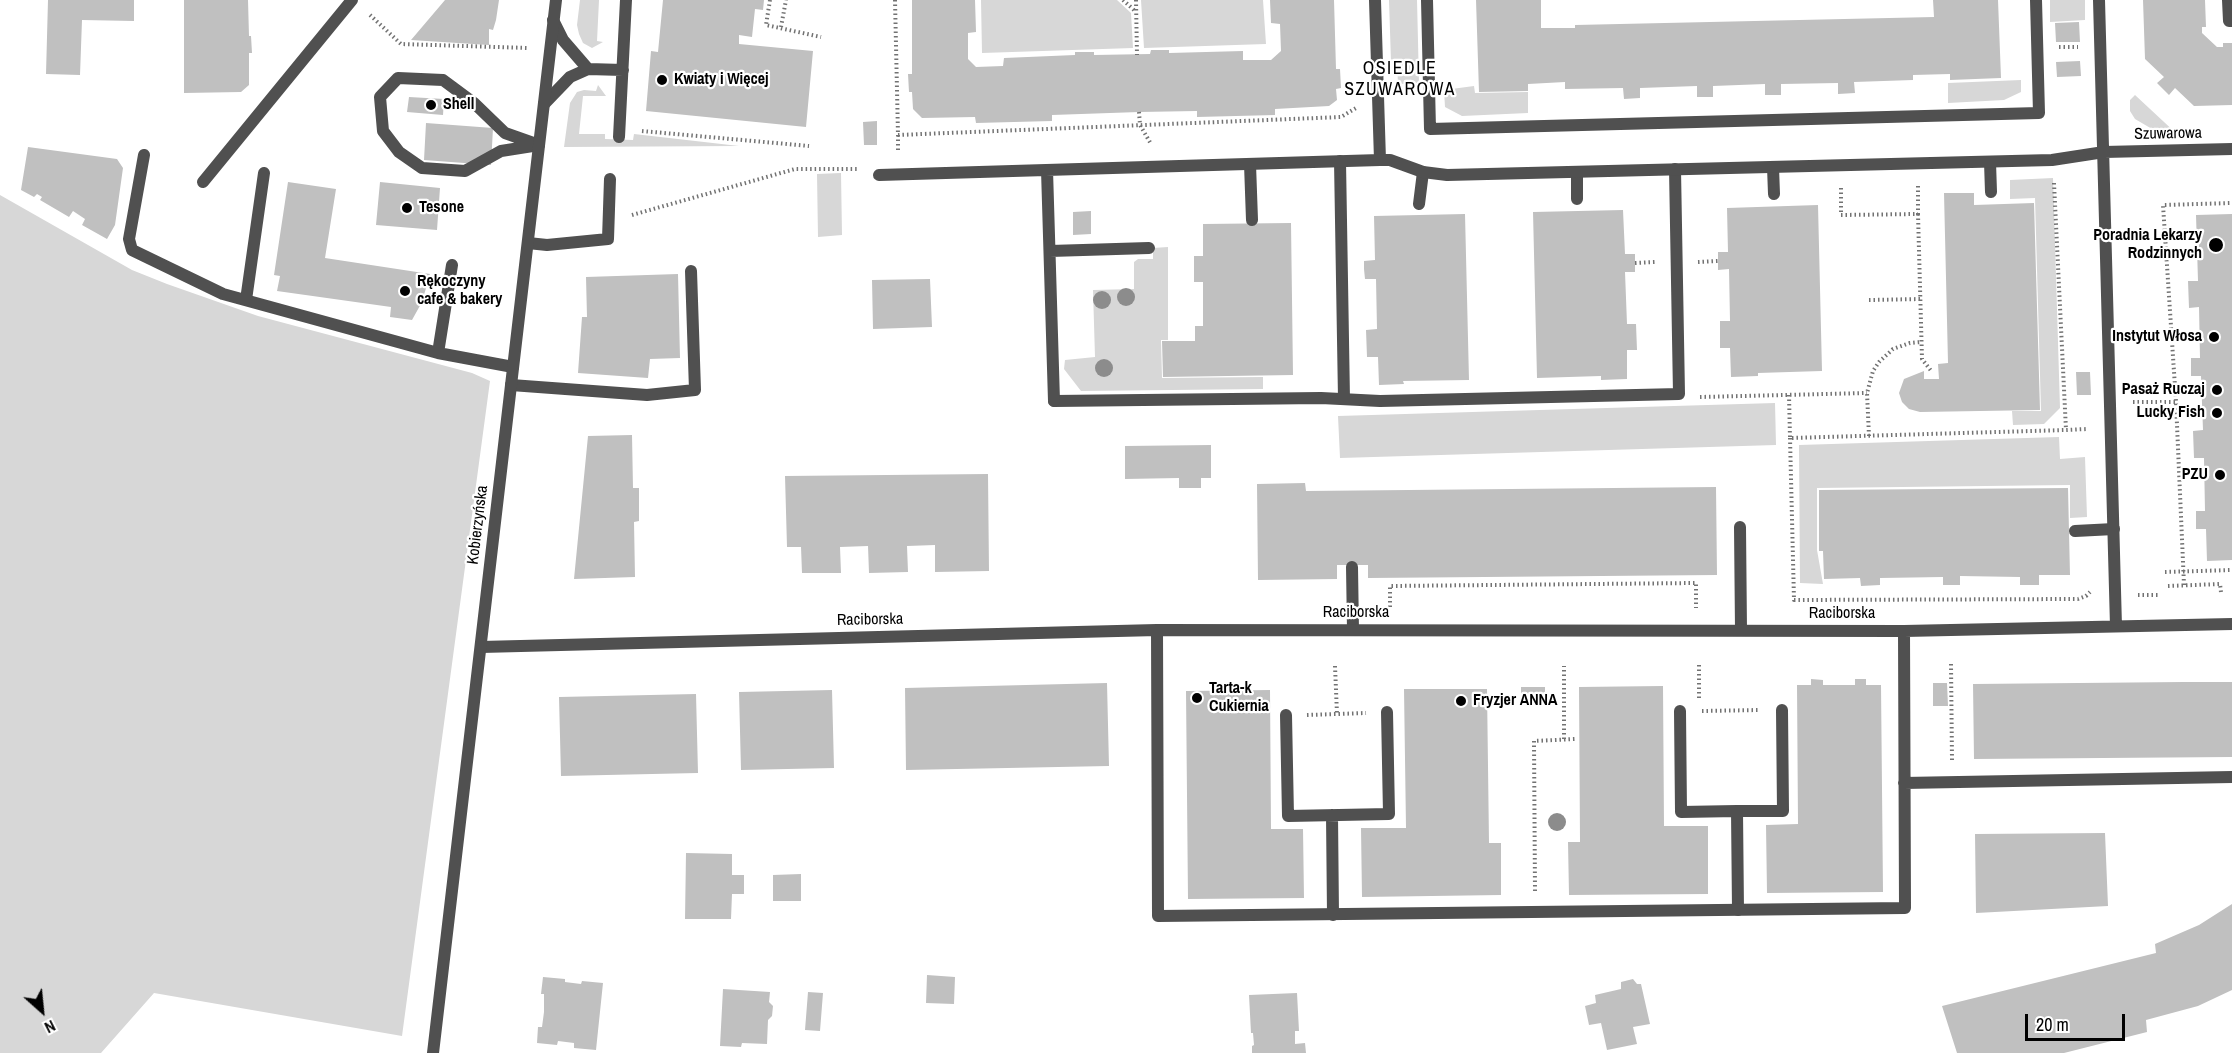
<!DOCTYPE html>
<meta charset="utf-8">
<style>
body{margin:0}
#map{position:relative;width:2232px;height:1053px;overflow:hidden;background:#fff;font-family:"Archivo Narrow",sans-serif}
canvas{display:block}
.north{position:absolute;left:12px;top:981px;width:60px;height:60px;-webkit-text-stroke:4px #fff;paint-order:stroke;rotate:153deg;font-size:16px;font-weight:700;line-height:24px;text-align:center;color:#000}
.north::after{content:'';display:block;margin:auto;width:21px;height:27px;background:#000;clip-path:polygon(50% 0,100% 100%,50% 72%,0 100%)}
.scale{position:absolute;left:2025px;top:1014px;width:100px;height:27px;box-sizing:border-box;border:3px solid #000;border-top:0;padding-left:8px;font-size:18px;line-height:21px;white-space:nowrap;color:#000;-webkit-text-stroke:4px #fff;paint-order:stroke}
</style>
<div id="map">
<canvas width="2232" height="1053"></canvas>
<div class="north">N</div>
<div class="scale">20 m</div>
</div>
<script>
const ctx = document.querySelector('canvas').getContext('2d');
ctx.lineJoin = 'round';
function fill(path, color) {
  ctx.fillStyle = color;
  ctx.fill(path, 'evenodd');
}
function shape(rows) {
  const path = new Path2D();
  for (const r of rows) {
    path.moveTo(r[0], r[1]);
    for (let i = 2; i < r.length; i += 2) path.lineTo(r[i], r[i + 1]);
  }
  return path;
}
function trace(path, color, width, dash) {
  ctx.strokeStyle = color;
  ctx.lineWidth = width;
  ctx.lineCap = dash ? 'butt' : 'round';
  ctx.setLineDash(dash || []);
  ctx.stroke(path);
}
function drawText(font, color, halo, rows, align = 'center') {
  ctx.font = font + ' "Archivo Narrow",sans-serif';
  ctx.lineWidth = 4.5;
  ctx.setLineDash([]);
  ctx.textBaseline = 'middle';
  ctx.strokeStyle = halo;
  ctx.fillStyle = color;
  for (const [text, x, y, turn = 0] of rows) {
    ctx.save();
    ctx.translate(x, y);
    ctx.rotate((+turn || 0) * Math.PI / 180);
    ctx.textAlign = isNaN(turn) ? turn : align;
    if (halo) ctx.strokeText(text, 0, 0);
    ctx.fillText(text, 0, 0);
    ctx.restore();
  }
}
const green = shape([
 [580,0,599,0,597,41,603,42,592,48,583,43,579,34,577,25],
 [981,0,1117,0,1131,13,1133,48,982,53],
 [1141,0,1263,0,1266,44,1144,48],
 [1389,0,1417,0,1419,83,1398,84,1397,62,1391,62],
 [2050,0,2085,0,2085,20,2050,22],
 [2021,80,2021,92,2004,100,1948,103,1948,83],
 [598,85,606,96,583,96,579,134,605,134,605,139,633,140,634,134,739,146,564,147,570,103,577,92,584,90,596,91],
 [1474,86,1475,93,1528,92,1528,113,1462,116,1445,107,1444,90],
 [2135,95,2178,135,2164,136,2135,119,2130,111,2130,100],
 [841,173,842,235,818,237,817,174],
 [2053,178,2060,408,2044,424,2013,425,2012,411,2041,411,2035,198,2010,199,2010,180],
 [0,195,132,270,167,284,258,316,472,373,490,381,402,1036,154,993,101,1053,0,1053],
 [1168,247,1168,340,1161,340,1162,378,1263,377,1263,389,1081,391,1064,369,1065,360,1095,357,1093,290,1134,289,1134,262,1138,259,1153,259,1153,248],
 [1775,403,1776,445,1340,458,1338,416],
 [2059,437,2060,459,2085,457,2087,517,2070,518,2070,485,1817,488,1817,550,1823,584,1800,583,1799,445]
]);
const building = shape([
 [48,0,134,0,134,21,82,20,80,75,46,74],
 [184,0,248,0,249,36,251,36,252,53,249,53,249,85,241,92,184,93],
 [445,0,499,0,496,20,493,30,489,29,489,45,411,40],
 [663,0,764,0,763,10,755,9,752,37,739,35,739,44,813,51,806,127,646,111,651,51,658,52],
 [912,0,975,0,976,32,968,33,968,59,976,67,1003,66,1004,58,1075,55,1075,52,1094,52,1094,55,1150,54,1151,50,1169,50,1169,53,1243,51,1243,60,1271,60,1281,51,1280,24,1271,23,1270,0,1334,0,1336,69,1340,69,1341,88,1336,89,1337,100,1329,106,1275,109,1275,115,1197,117,1197,111,1139,112,1052,115,1052,121,976,123,975,117,922,118,913,109,912,92,909,92,908,74,912,74],
 [1476,0,1541,0,1541,28,1575,28,1575,25,1934,17,1933,0,1998,0,2001,78,1950,80,1950,74,1913,75,1913,80,1854,82,1855,93,1838,94,1838,83,1781,84,1781,95,1765,95,1765,84,1713,86,1713,97,1697,97,1697,86,1640,88,1640,98,1624,99,1623,88,1565,89,1565,82,1528,84,1528,91,1479,92],
 [2143,0,2205,0,2206,27,2202,27,2202,33,2217,47,2223,47,2223,43,2232,43,2232,105,2194,106,2175,88,2169,95,2157,83,2164,77,2145,59],
 [2079,22,2080,42,2056,42,2055,23],
 [2080,61,2081,76,2057,77,2056,62],
 [409,97,444,99,443,115,407,112],
 [877,121,877,145,864,145,863,122],
 [426,123,493,128,491,165,424,160],
 [28,147,117,159,123,168,115,225,107,239,82,225,85,219,73,211,69,217,40,200,42,197,37,194,34,197,21,190],
 [288,182,336,189,325,258,430,274,422,302,412,320,390,317,391,307,277,291,280,276,274,275],
 [380,182,440,188,437,230,376,225],
 [1944,193,1974,193,1974,205,2034,203,2040,410,1920,412,1909,409,1902,402,1899,393,1904,379,1924,371,1924,379,1939,379,1938,364,1948,363],
 [1818,205,1822,371,1758,373,1758,376,1731,377,1730,348,1720,348,1720,321,1730,321,1729,269,1718,270,1718,252,1728,252,1727,208],
 [1623,210,1625,254,1635,254,1635,272,1625,272,1627,324,1636,324,1637,350,1627,350,1627,379,1601,380,1601,376,1537,378,1533,212],
 [1091,211,1091,234,1073,235,1073,212],
 [1465,214,1469,380,1403,381,1404,384,1379,385,1378,357,1367,357,1366,330,1377,329,1376,279,1365,279,1364,269,1364,261,1375,260,1374,216],
 [2232,214,2232,560,2207,561,2206,529,2196,529,2196,511,2205,511,2204,458,2194,458,2193,431,2203,430,2201,376,2191,376,2191,358,2200,358,2199,307,2189,308,2188,281,2198,281,2196,215],
 [1291,223,1293,375,1163,377,1162,341,1195,341,1195,326,1203,326,1203,282,1194,282,1194,256,1203,256,1203,224],
 [678,274,680,358,650,359,648,378,578,373,582,317,587,317,586,277],
 [930,279,932,327,873,329,872,280],
 [2076,372,2090,372,2091,395,2077,395],
 [632,435,633,488,639,488,639,521,634,522,635,577,574,579,588,436],
 [1211,445,1211,478,1201,478,1201,488,1179,488,1179,478,1125,479,1125,446],
 [988,474,989,571,935,572,935,545,907,546,908,572,869,573,868,546,840,547,841,573,802,573,801,547,787,547,785,476],
 [1305,483,1306,491,1716,487,1717,575,1368,578,1368,565,1337,565,1337,579,1258,580,1257,484],
 [2068,488,2070,575,2039,575,2039,585,2020,585,2020,577,1960,576,1960,585,1943,585,1943,577,1880,578,1880,585,1861,586,1860,578,1824,579,1823,551,1819,551,1819,490],
 [1811,679,1823,680,1823,685,1855,685,1855,679,1866,679,1866,685,1881,685,1883,892,1767,893,1766,825,1798,824,1797,685,1811,685],
 [2183,682,2232,682,2232,757,1974,759,1973,684],
 [1107,683,1109,766,906,770,905,688],
 [1933,683,1947,683,1948,706,1933,706],
 [1663,686,1664,826,1708,826,1708,894,1569,895,1568,842,1580,842,1579,687],
 [1521,687,1545,687,1545,700,1521,700],
 [1404,689,1487,689,1489,843,1501,843,1501,895,1362,897,1361,828,1406,828],
 [832,690,834,768,741,770,739,692],
 [1270,690,1271,829,1303,829,1304,898,1188,899,1186,691],
 [696,694,698,773,561,776,559,697],
 [2105,833,2108,906,1976,913,1975,834],
 [686,853,732,854,732,875,744,875,744,894,732,894,731,919,685,919],
 [801,874,801,901,773,901,773,875],
 [2232,904,2232,990,2198,1006,2146,1020,2147,1032,2064,1053,1957,1053,1942,1006,2156,953,2155,944,2199,925],
 [927,975,955,977,954,1004,926,1003],
 [543,977,565,979,565,982,581,984,582,981,603,983,596,1050,574,1048,574,1043,558,1041,557,1045,537,1043,538,1027,542,1027,544,1012,544,994,541,994],
 [1633,979,1637,984,1641,984,1650,1024,1633,1027,1637,1044,1607,1050,1601,1023,1589,1025,1585,1006,1596,1003,1595,995,1621,989,1621,982],
 [723,989,770,992,769,1002,773,1006,772,1016,768,1020,767,1044,742,1043,741,1047,720,1046],
 [808,992,823,993,820,1031,805,1030],
 [1297,993,1299,1031,1295,1031,1295,1044,1305,1043,1306,1053,1252,1053,1252,1046,1254,1045,1253,1033,1251,1033,1249,995]
]);
const path = shape([
 [770,0,766,25,821,37],
 [895,0,898,135,1341,117,1356,108],
 [1123,0,1135,11],
 [1136,0,1137,55],
 [370,15,401,44,528,48],
 [781,27,786,0],
 [2059,47,2078,47],
 [1139,112,1140,125,1151,144],
 [642,131,809,146],
 [898,135,898,152],
 [2054,183,2066,430,2087,429],
 [1841,188,1841,215,1918,214,1918,185],
 [1918,214,1922,359,1932,372],
 [632,215,795,169,858,169],
 [1698,262,1718,261],
 [1635,263,1655,262],
 [1869,300,1921,299],
 [1789,395,1790,438,2066,430],
 [1700,397,1867,393],
 [2133,402,2176,402],
 [1869,436,1867,393,1873,371,1879,362,1893,349,1910,343,1921,342],
 [1790,438,1794,600,2078,599,2086,596,2090,592],
 [2165,572,2232,570],
 [2184,585,2176,402,2163,205,2232,203],
 [2168,586,2220,584,2221,592],
 [2138,595,2158,595],
 [1390,607,1390,586,1696,583,1696,608],
 [1951,664,1952,760],
 [1699,665,1699,698],
 [1335,666,1337,714],
 [1702,711,1760,710],
 [1307,715,1366,713],
 [1564,739,1564,666],
 [1535,891,1534,741,1575,739]
]);
const service = shape([
 [2228,0,2229,21,2232,21],
 [553,20,563,40,588,69],
 [398,78,443,80,474,103,505,133,539,145,501,151,465,171,422,168,399,152,383,131,380,97,398,78],
 [544,104,570,77,588,69,623,70],
 [619,137,626,0],
 [144,155,129,239,132,250,223,294,438,353,513,367],
 [1340,161,1344,399],
 [1990,162,1991,192],
 [1250,164,1252,220],
 [1773,167,1774,194],
 [1577,172,1577,199],
 [203,182,352,0],
 [1419,204,1423,172],
 [528,243,547,245,608,239,610,179],
 [246,300,264,173],
 [438,353,452,265],
 [511,385,647,395,695,390,691,271],
 [1054,401,1321,398,1380,401,1679,394,1675,169],
 [1740,527,1741,630],
 [2075,531,2114,529],
 [1352,567,1353,630],
 [1680,711,1681,812,1737,811,1783,811,1782,710],
 [1286,715,1288,816,1389,814,1387,712],
 [1737,811,1738,910],
 [1332,815,1333,915]
]);
const minor = shape([
 [1375,0,1380,160],
 [1427,0,1430,129,2039,113,2036,0],
 [2099,0,2116,626],
 [1047,170,1054,401],
 [879,175,1380,160,1390,160,1423,172,1447,175,2052,160,2104,152,2232,149],
 [1050,251,1149,248],
 [1157,630,1158,916,1905,908,1904,631],
 [481,647,1157,630,1904,631,2232,624],
 [1904,783,2232,777]
]);
const tertiary = shape([
 [433,1053,556,0]
]);
const trees = [
 [1126,297],
 [1102,300],
 [1104,368],
 [1557,822]
];
const markers = [
 [662,80,6,"#000"],
 [431,105,6,"#000"],
 [407,208,6,"#000"],
 [2216,245,8,"#000"],
 [405,291,6,"#000"],
 [2214,337,6,"#000"],
 [2217,390,6,"#000"],
 [2217,413,6,"#000"],
 [2220,475,6,"#000"],
 [1197,698,6,"#000"],
 [1461,701,6,"#000"]
];
const poiNames = [
 ["Kwiaty i Więcej",674,80],
 ["Shell",443,105],
 ["Tesone",419,208],
 ["Poradnia Lekarzy",2202,236,"right"],
 ["Rodzinnych",2202,254,"right"],
 ["Rękoczyny",417,282],
 ["cafe & bakery",417,300],
 ["Instytut Włosa",2202,337,"right"],
 ["Pasaż Ruczaj",2205,390,"right"],
 ["Lucky Fish",2205,413,"right"],
 ["PZU",2208,475,"right"],
 ["Tarta-k",1209,689],
 ["Cukiernia",1209,707],
 ["Fryzjer ANNA",1473,701]
];
const streetNames = [
 ["Szuwarowa",2168,134,-1],
 ["Kobierzyńska",478,525,-83],
 ["Raciborska",1356,613],
 ["Raciborska",1842,614],
 ["Raciborska",870,620,-1]
];
const neighbourhoodNames = [
 ["OSIEDLE",1400,69],
 ["SZUWAROWA",1400,90]
];
fill(green, '#d7d7d7');
fill(building, '#c0c0c0');
trace(path, '#727272', 4, [1.5, 3]);
trace(service, '#505050', 12);
trace(minor, '#505050', 12);
trace(tertiary, '#505050', 12);
ctx.fillStyle = '#8c8c8c';
for (const [x, y] of trees) {
  ctx.beginPath();
  ctx.arc(x, y, 9, 0, 2 * Math.PI);
  ctx.fill();
}
for (const [x, y, r, color] of markers) {
  const dot = new Path2D();
  dot.arc(x, y, r, 0, 2 * Math.PI);
  ctx.fillStyle = color;
  ctx.fill(dot);
  trace(dot, '#fff', 2);
}
drawText('bold 16px', '#000', '#fff', poiNames, 'left');
drawText('16px', '#000', '#fff', streetNames);
ctx.letterSpacing = '1.5px';
drawText('18px', '#000', '#fff', neighbourhoodNames);
ctx.letterSpacing = '0px';
</script>
